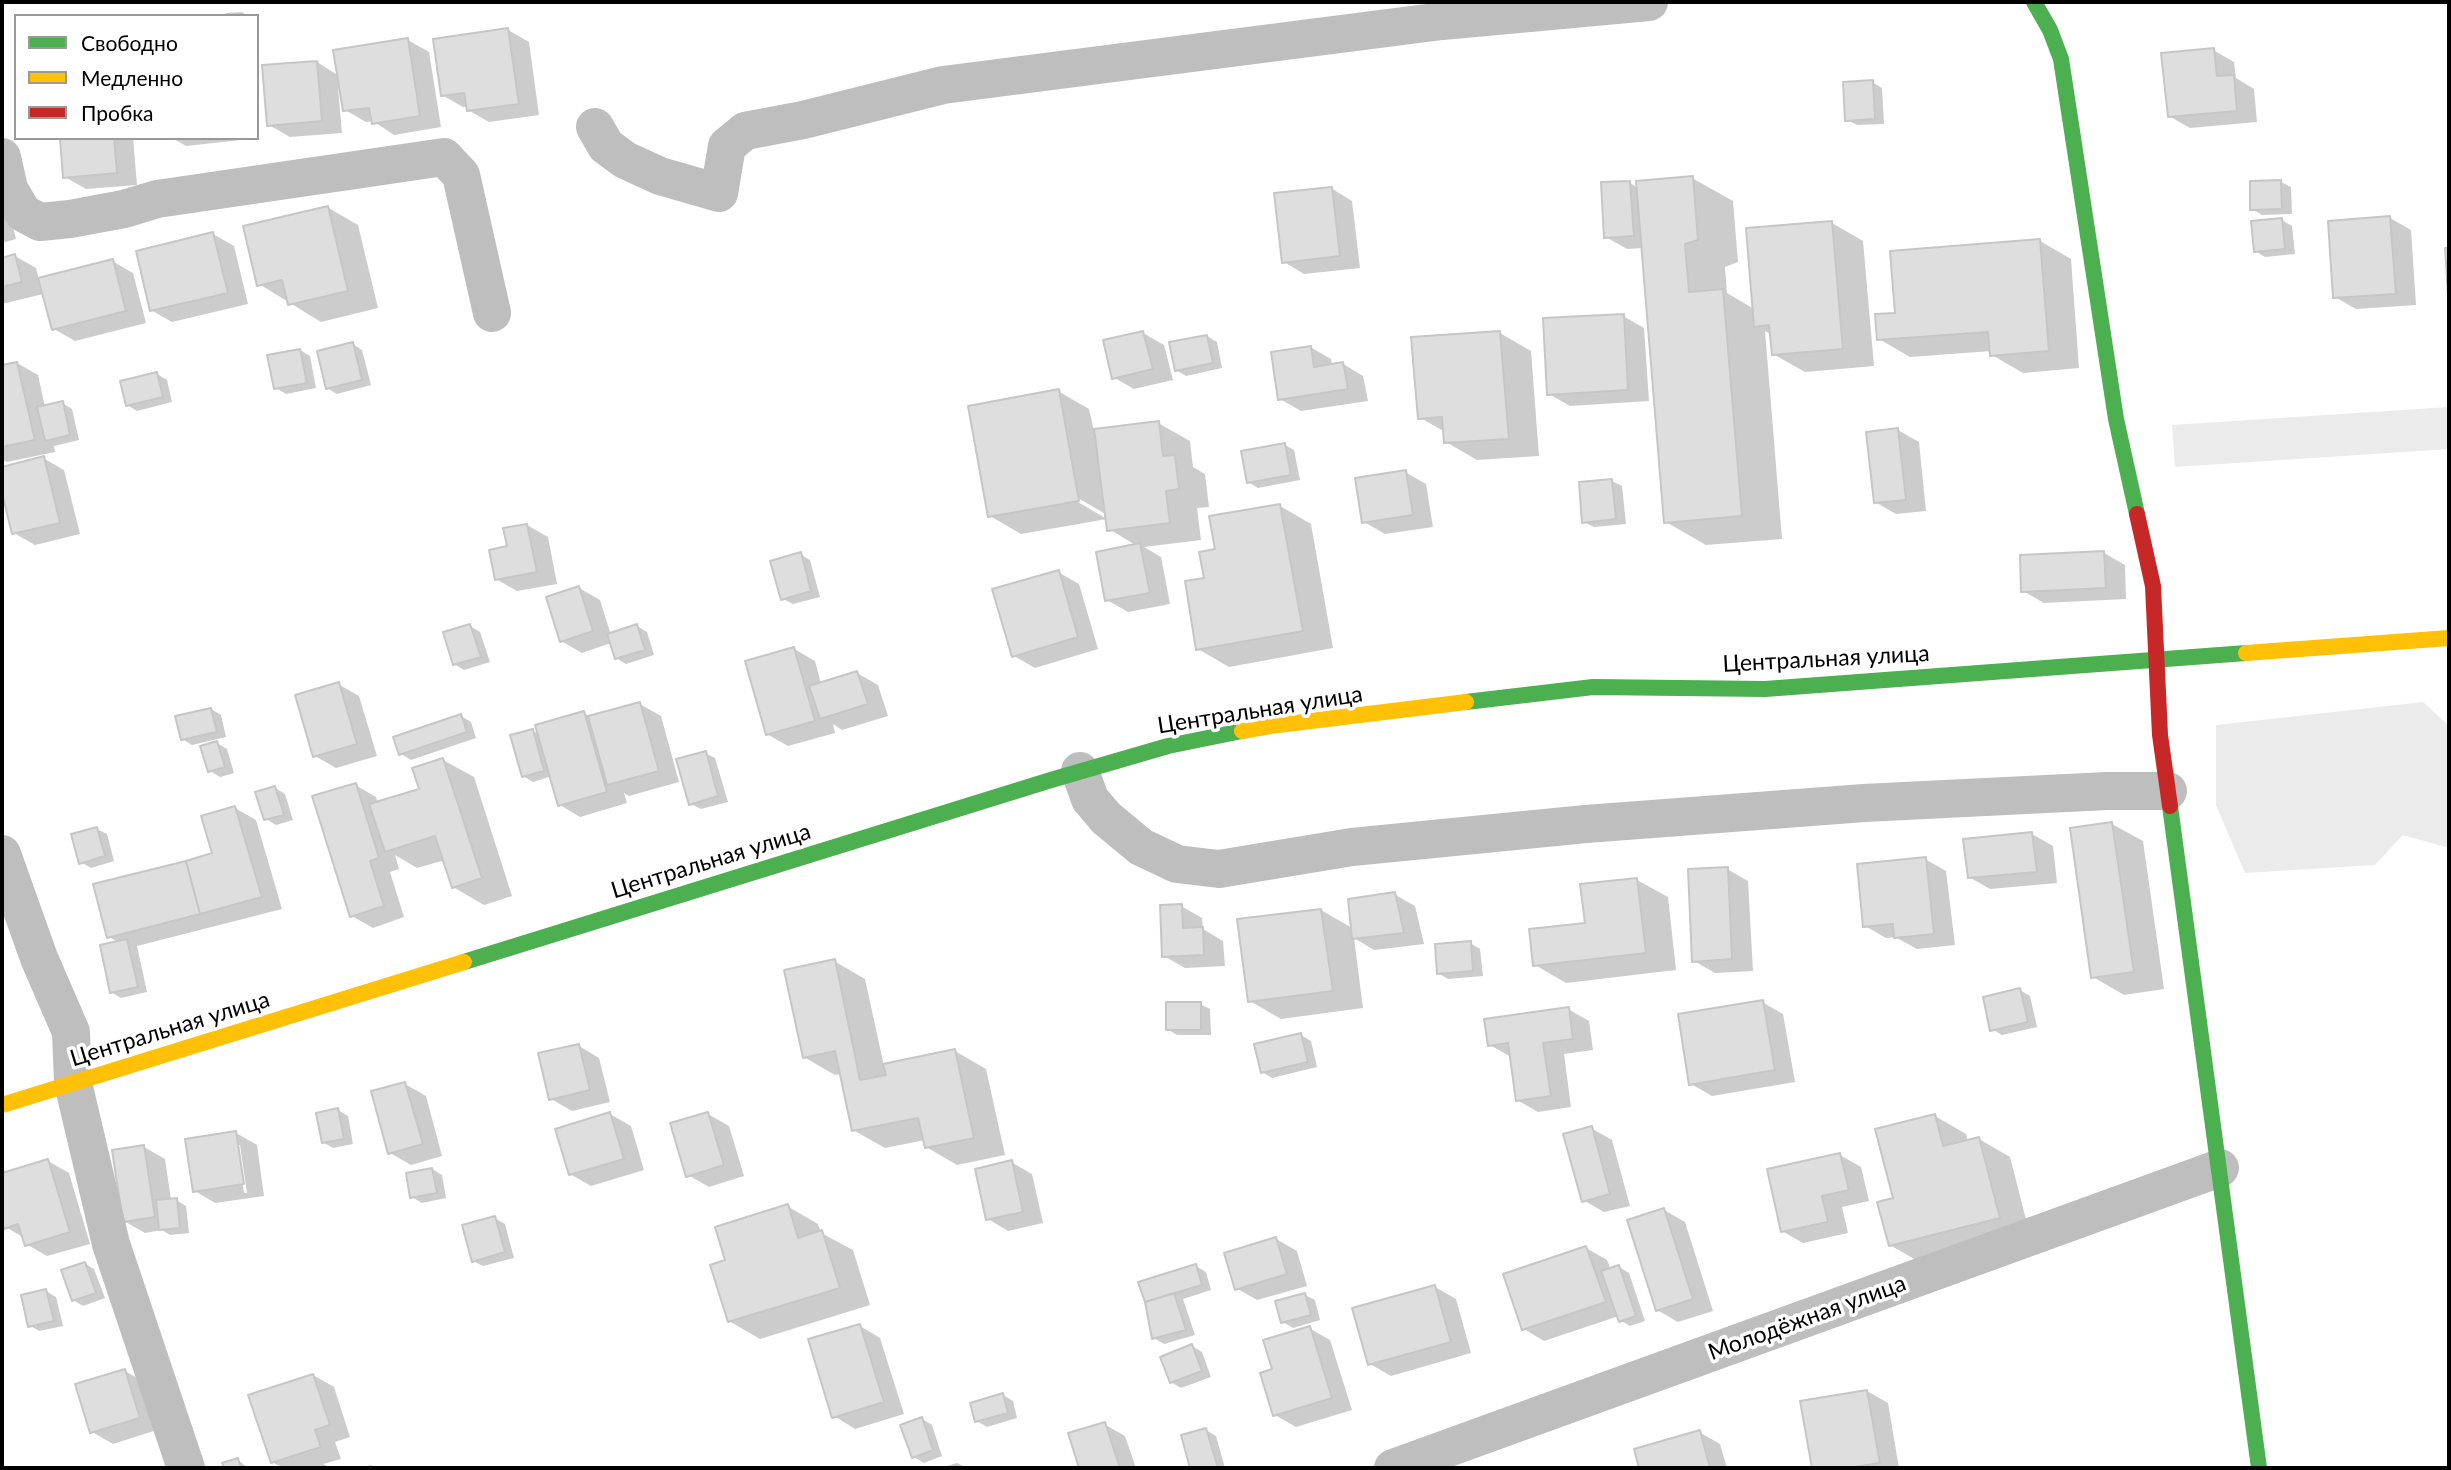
<!DOCTYPE html>
<meta charset="utf-8">
<style>
body{margin:0}
#map{position:relative;width:2451px;height:1470px;overflow:hidden;background:#fff;font-family:Lato,sans-serif}
canvas{display:block}
.frame{position:absolute;inset:0;border:4px solid #000;pointer-events:none}
.legend{position:absolute;left:14px;top:14px;width:245px;height:126px;box-sizing:border-box;background:#fff;border:2px solid #999;margin:0;padding:9px 12px;list-style:none;font-size:21px;color:#000}
.legend li{display:flex;align-items:center;gap:14px;height:35px}
.legend b{width:35px;border:2px solid #999}
</style>
<div id="map">
<canvas width="2451" height="1470"></canvas>
<div class="frame"></div>
<ul class="legend">
<li><b style="height:9px;background:#4caf50"></b>Свободно</li>
<li><b style="height:9px;background:#ffc107"></b>Медленно</li>
<li><b style="height:9px;background:#c62828"></b>Пробка</li>
</ul>
</div>
<script>
const ctx = document.querySelector('canvas').getContext('2d');
ctx.lineJoin = 'round';
function fill(path, color) {
  ctx.fillStyle = color;
  ctx.fill(path, 'evenodd');
}
function shape(rows) {
  const path = new Path2D();
  for (const r of rows) {
    path.moveTo(r[0], r[1]);
    for (let i = 2; i < r.length; i += 2) path.lineTo(r[i], r[i + 1]);
  }
  return path;
}
function trace(path, color, width, dash) {
  ctx.strokeStyle = color;
  ctx.lineWidth = width;
  ctx.lineCap = dash ? 'butt' : 'round';
  ctx.setLineDash(dash || []);
  ctx.stroke(path);
}
function drawText(font, color, halo, rows, align = 'center') {
  ctx.font = font + ' Lato,sans-serif';
  ctx.lineWidth = 7;
  ctx.setLineDash([]);
  ctx.textBaseline = 'middle';
  ctx.strokeStyle = halo;
  ctx.fillStyle = color;
  for (const [text, x, y, turn = 0] of rows) {
    ctx.save();
    ctx.translate(x, y);
    ctx.rotate((+turn || 0) * Math.PI / 180);
    ctx.textAlign = isNaN(turn) ? turn : align;
    if (halo) ctx.strokeText(text, 0, 0);
    ctx.fillText(text, 0, 0);
    ctx.restore();
  }
}
const green = shape([
 [2449,407,2449,449,2175,467,2172,425],
 [2423,702,2449,726,2449,848,2403,835,2375,865,2245,873,2216,805,2216,725]
]);
const shadow = shape([
 [242,12,248,16,226,16,226,13],
 [508,30,529,42,539,115,489,122,468,110,468,106,463,107,442,95],
 [408,40,429,52,441,127,394,135,373,121,366,122,345,110,341,88,338,88,342,133,290,137,269,125,317,62,339,76],
 [2213,50,2234,62,2236,78,2254,89,2257,122,2190,128,2169,116],
 [1872,82,1882,88,1884,124,1857,125,1847,120],
 [62,138,133,138,137,185,86,189,65,177],
 [172,138,241,138,241,140,186,146],
 [1692,178,1733,201,1738,262,1725,267,1727,293,1754,309,1832,223,1863,241,1874,366,1805,372,1773,354,1772,335,1765,331,1782,539,1706,545,1666,522,1643,248,1627,249,1606,237,1630,183,1638,188],
 [2,182,16,239,2,243],
 [2281,182,2291,187,2292,214,2262,215,2252,209],
 [1331,188,1352,201,1360,268,1304,274,1284,262],
 [327,207,358,225,378,308,321,322,259,284],
 [2390,218,2411,230,2416,305,2356,309,2335,297],
 [2282,220,2292,226,2295,254,2265,257,2255,251],
 [213,234,234,246,248,304,172,322,151,310],
 [2040,241,2071,259,2079,368,2023,373,1992,355,1992,351,1910,357,1879,339,1897,314],
 [15,256,36,268,39,280,112,261,133,273,146,323,75,341,54,329,43,294,2,304,2,260],
 [1623,316,1644,328,1649,401,1570,406,1549,394],
 [1143,333,1164,345,1173,380,1134,389,1113,377],
 [1500,333,1531,351,1539,456,1477,460,1446,442,1445,432,1419,417],
 [1207,336,1217,342,1222,368,1186,376,1176,370],
 [353,344,362,350,371,385,337,394,327,388],
 [1310,347,1331,359,1332,366,1343,364,1363,376,1368,401,1301,411,1280,399],
 [300,350,310,356,316,388,286,394,276,388],
 [17,363,38,375,45,407,62,403,72,409,79,440,54,446,55,452,7,462,2,459,2,367],
 [157,374,167,380,172,402,137,411,127,405],
 [1058,391,1089,409,1094,431,1158,423,1190,441,1193,467,1205,474,1209,507,1197,508,1201,540,1144,547,1161,557,1170,604,1128,612,1107,600,1137,546,1109,529,1107,515,1073,495,1071,498,1107,519,1021,534,990,516],
 [1898,430,1919,442,1926,511,1896,514,1875,502],
 [1285,445,1294,450,1300,480,1258,488,1248,482],
 [43,458,64,470,80,534,35,545,14,533,2,486,2,469],
 [1405,472,1426,484,1433,527,1385,534,1364,522],
 [1612,481,1622,486,1626,524,1594,527,1584,522],
 [1280,506,1311,524,1333,648,1229,667,1198,649,1206,579],
 [527,525,548,537,557,584,517,591,496,579,509,548],
 [2104,553,2125,565,2126,599,2044,603,2023,591],
 [800,554,810,560,820,597,793,604,783,599],
 [1058,572,1079,584,1098,649,1035,668,1014,656],
 [579,588,600,600,611,635,637,626,647,632,654,655,626,664,616,658,611,643,582,653,561,641],
 [470,626,480,632,490,662,464,670,454,664],
 [794,649,815,661,821,684,857,673,878,685,888,716,842,730,833,724,835,733,788,746,767,734],
 [338,684,359,696,377,756,336,768,315,756],
 [640,704,661,716,679,782,629,796,624,793,627,803,580,817,560,805,552,776,533,782,523,776,533,731,540,735,584,713,591,717],
 [211,709,221,715,226,737,192,745,182,739],
 [461,716,471,722,476,738,411,760,401,754],
 [217,743,227,749,234,773,220,777,210,771],
 [705,753,715,758,728,802,701,809,691,804],
 [443,760,474,777,512,896,484,905,453,887,445,860,417,868,395,855,399,869,390,872,404,917,373,928,352,916,355,785,376,797,378,803,421,790],
 [275,788,285,794,293,820,276,825,266,819],
 [235,808,256,820,282,909,137,946,147,992,121,998,111,992,119,943,108,936,214,855],
 [2112,824,2143,841,2164,989,2124,995,2093,977],
 [97,829,107,834,114,861,91,868,81,862],
 [2032,834,2053,846,2057,883,1990,889,1969,877],
 [1925,859,1946,871,1955,945,1917,949,1895,937,1886,938,1865,926],
 [1727,869,1748,881,1753,971,1715,973,1694,961],
 [1637,880,1668,897,1676,970,1566,983,1535,965,1587,924],
 [1394,894,1415,906,1424,944,1374,950,1354,938,1363,1008,1281,1019,1250,1001,1321,910,1352,928],
 [1181,906,1202,918,1203,929,1223,941,1225,966,1185,968,1164,956],
 [1470,943,1480,949,1483,976,1448,979,1438,973],
 [834,961,865,979,884,1066,955,1051,986,1069,1005,1155,957,1165,926,1147,925,1140,885,1148,853,1130,841,1074,835,1075,804,1057],
 [2020,990,2030,996,2037,1027,2002,1035,1992,1029],
 [1762,1002,1783,1014,1795,1082,1712,1096,1691,1084],
 [1200,1004,1210,1009,1211,1035,1177,1035,1167,1029],
 [1568,1009,1589,1021,1593,1050,1564,1054,1571,1107,1538,1112,1517,1100,1511,1057,1490,1045],
 [1301,1035,1311,1041,1317,1067,1272,1078,1262,1072],
 [579,1046,599,1058,610,1102,572,1111,551,1099],
 [405,1084,426,1096,442,1156,411,1165,390,1153],
 [338,1110,348,1116,353,1144,333,1148,323,1142],
 [610,1114,631,1126,644,1170,591,1186,570,1174],
 [708,1114,729,1126,744,1176,709,1187,688,1175],
 [1935,1116,1966,1134,1968,1142,1979,1139,2010,1157,2030,1235,1921,1263,1890,1245,1895,1199],
 [1591,1128,1612,1140,1630,1206,1604,1212,1583,1200],
 [236,1133,257,1145,264,1196,215,1203,195,1191],
 [236,1145,240,1145,247,1193,244,1193],
 [144,1147,165,1159,171,1200,176,1200,186,1206,189,1233,170,1235,162,1230,145,1233,124,1221],
 [1840,1155,1861,1167,1869,1201,1842,1207,1848,1233,1803,1243,1782,1231],
 [48,1161,69,1173,90,1244,47,1256,26,1244,24,1238,6,1227,4,1222,2,1223,2,1175],
 [1011,1162,1032,1174,1043,1223,1008,1231,988,1219],
 [432,1169,442,1175,446,1198,422,1203,412,1197],
 [787,1206,818,1224,821,1233,853,1250,870,1305,760,1339,729,1321,727,1261],
 [1664,1210,1685,1222,1713,1311,1678,1322,1657,1310],
 [495,1218,505,1224,514,1258,483,1266,473,1261],
 [1276,1239,1297,1251,1307,1286,1257,1300,1236,1288],
 [1586,1248,1607,1260,1611,1270,1619,1267,1629,1273,1645,1321,1630,1326,1620,1320,1619,1316,1544,1341,1524,1329],
 [84,1263,94,1269,105,1298,83,1306,73,1300],
 [1196,1266,1206,1272,1211,1290,1183,1299,1195,1335,1164,1344,1154,1338,1141,1283],
 [1435,1287,1456,1299,1471,1353,1391,1376,1370,1364],
 [46,1291,56,1297,63,1326,39,1331,29,1325],
 [1305,1295,1315,1300,1320,1320,1293,1328,1283,1322],
 [860,1326,880,1338,904,1414,855,1429,834,1416],
 [1309,1328,1330,1340,1352,1410,1296,1427,1275,1415,1274,1370],
 [1192,1346,1202,1352,1211,1377,1181,1388,1171,1382],
 [125,1371,146,1383,160,1429,113,1444,92,1432],
 [313,1375,334,1387,350,1437,335,1442,341,1459,323,1464,331,1468,283,1468,272,1462],
 [1867,1391,1888,1403,1899,1468,1814,1468,1802,1402],
 [1003,1395,1013,1401,1017,1418,987,1427,977,1421],
 [922,1419,932,1425,942,1456,924,1463,914,1457],
 [1104,1424,1125,1436,1136,1468,1081,1468,1070,1434],
 [1206,1430,1216,1436,1225,1468,1192,1468,1183,1437],
 [1699,1432,1720,1444,1727,1468,1641,1468,1636,1450],
 [238,1460,248,1468,225,1468,224,1464],
 [957,1463,967,1468,940,1468],
 [371,1465,377,1468,360,1468]
]);
const building = shape([
 [508,28,519,104,467,111,464,93,441,96,433,39,508,28],
 [408,38,420,116,372,124,369,108,343,111,333,50,408,38],
 [2214,48,2217,76,2234,75,2237,111,2168,117,2161,53,2214,48],
 [317,61,322,121,267,126,262,65,317,61],
 [1873,80,1875,119,1845,121,1843,82,1873,80],
 [60,138,114,138,117,173,63,178,60,138],
 [1693,176,1698,240,1685,244,1689,292,1723,289,1742,516,1664,523,1636,181,1693,176],
 [2281,180,2282,209,2250,210,2250,181,2281,180],
 [1630,181,1634,236,1604,238,1601,182,1630,181],
 [1332,187,1340,256,1282,263,1274,193,1332,187],
 [328,206,348,291,288,305,282,280,257,286,243,226,328,206],
 [2390,216,2396,294,2333,298,2328,221,2390,216],
 [2282,218,2285,249,2254,252,2251,221,2282,218],
 [1832,221,1843,349,1772,355,1769,325,1754,327,1746,228,1832,221],
 [213,232,228,293,150,311,136,251,213,232],
 [2040,239,2049,351,1990,356,1988,332,1877,340,1875,314,1895,313,1890,251,2040,239],
 [2445,248,2449,248,2449,310,2445,248],
 [15,254,22,282,2,287,2,258,15,254],
 [113,259,126,311,52,330,38,278,113,259],
 [1624,314,1628,390,1547,395,1543,318,1624,314],
 [1143,331,1153,369,1112,379,1103,340,1143,331],
 [1500,331,1509,439,1444,443,1442,417,1418,419,1411,337,1500,331],
 [1207,335,1213,363,1175,371,1169,342,1207,335],
 [353,342,362,380,326,389,317,351,353,342],
 [1311,346,1314,367,1343,362,1348,389,1278,400,1271,352,1311,346],
 [300,349,307,383,274,389,267,355,300,349],
 [17,362,35,440,2,447,2,365,17,362],
 [157,372,163,397,126,406,120,381,157,372],
 [1059,389,1079,501,988,517,968,406,1059,389],
 [63,401,70,435,45,441,37,407,63,401],
 [1159,421,1163,456,1175,455,1179,489,1166,491,1170,523,1107,531,1094,429,1159,421],
 [1898,428,1906,500,1874,503,1866,432,1898,428],
 [1285,443,1291,475,1247,483,1241,451,1285,443],
 [44,456,60,523,12,534,2,493,2,467,44,456],
 [1406,470,1413,515,1362,523,1355,478,1406,470],
 [1612,479,1616,519,1582,523,1579,482,1612,479],
 [1280,504,1303,631,1196,650,1185,581,1204,578,1199,552,1215,549,1209,516,1280,504],
 [527,524,537,572,495,580,489,550,507,546,503,528,527,524],
 [1140,543,1150,593,1105,601,1096,552,1140,543],
 [2104,551,2106,588,2021,592,2020,555,2104,551],
 [801,552,811,591,781,600,770,561,801,552],
 [1059,570,1078,637,1012,657,992,589,1059,570],
 [579,586,593,631,560,642,546,597,579,586],
 [470,624,481,657,453,665,443,632,470,624],
 [637,624,645,650,615,659,607,634,637,624],
 [794,647,815,721,766,735,745,661,794,647],
 [857,671,868,704,820,719,809,686,857,671],
 [339,682,357,744,313,757,295,695,339,682],
 [640,702,659,771,607,785,588,716,640,702],
 [211,708,217,732,181,740,175,716,211,708],
 [584,711,607,792,558,806,535,725,584,711],
 [461,714,467,732,399,755,393,737,461,714],
 [533,729,544,771,522,777,510,735,533,729],
 [217,741,225,767,208,772,200,746,217,741],
 [706,751,718,796,689,805,676,759,706,751],
 [443,758,482,878,452,888,435,836,385,852,369,804,419,789,412,768,443,758],
 [356,783,379,858,370,861,384,906,350,917,312,796,356,783],
 [275,786,284,815,264,820,255,792,275,786],
 [235,806,262,897,200,914,186,861,212,853,201,816,235,806],
 [2112,822,2134,972,2091,978,2070,828,2112,822],
 [97,827,105,856,79,864,71,834,97,827],
 [2032,832,2037,872,1968,878,1963,839,2032,832],
 [1926,857,1934,934,1894,938,1893,924,1863,927,1857,864,1926,857],
 [186,861,200,914,107,938,93,884,186,861],
 [1728,867,1732,959,1692,962,1688,869,1728,867],
 [1637,878,1646,953,1533,966,1529,929,1585,923,1580,884,1637,878],
 [1395,892,1404,933,1352,939,1348,899,1395,892],
 [1182,904,1183,928,1203,927,1204,955,1162,957,1160,905,1182,904],
 [1321,909,1333,991,1248,1002,1237,919,1321,909],
 [127,939,138,987,110,993,100,945,127,939],
 [1471,941,1473,971,1437,974,1435,944,1471,941],
 [835,959,860,1080,886,1075,883,1064,955,1049,974,1138,925,1148,918,1118,852,1131,835,1051,803,1058,784,970,835,959],
 [2020,988,2028,1022,1990,1031,1983,997,2020,988],
 [1763,1000,1775,1070,1689,1085,1678,1014,1763,1000],
 [1166,1002,1201,1002,1201,1030,1166,1030,1166,1002],
 [1569,1007,1573,1039,1543,1043,1551,1096,1516,1101,1508,1043,1488,1046,1484,1019,1569,1007],
 [1301,1033,1308,1062,1261,1073,1254,1044,1301,1033],
 [579,1044,590,1090,549,1100,538,1053,579,1044],
 [405,1082,423,1144,388,1154,371,1091,405,1082],
 [338,1108,344,1139,322,1143,316,1113,338,1108],
 [610,1112,624,1159,569,1175,555,1129,610,1112],
 [708,1112,724,1165,686,1177,670,1123,708,1112],
 [1935,1114,1943,1146,1979,1137,2000,1218,1889,1246,1877,1202,1893,1198,1875,1129,1935,1114],
 [1592,1126,1610,1194,1582,1202,1563,1134,1592,1126],
 [236,1131,244,1184,193,1192,185,1139,236,1131],
 [144,1145,155,1217,123,1222,112,1150,144,1145],
 [1840,1153,1849,1190,1822,1196,1828,1222,1781,1232,1767,1169,1840,1153],
 [48,1159,70,1232,25,1246,18,1224,4,1229,2,1221,2,1173,48,1159],
 [1012,1160,1023,1212,986,1220,975,1169,1012,1160],
 [432,1168,437,1193,410,1198,406,1173,432,1168],
 [177,1198,180,1228,159,1230,156,1200,177,1198],
 [788,1204,798,1238,822,1230,840,1288,728,1322,710,1265,725,1260,715,1227,788,1204],
 [1664,1208,1693,1299,1656,1311,1627,1220,1664,1208],
 [495,1216,505,1252,472,1262,462,1225,495,1216],
 [1276,1237,1287,1274,1235,1290,1224,1253,1276,1237],
 [1586,1246,1606,1302,1522,1330,1503,1274,1586,1246],
 [85,1262,96,1293,72,1301,61,1270,85,1262],
 [1196,1264,1202,1285,1145,1302,1138,1282,1196,1264],
 [1619,1265,1636,1316,1619,1322,1601,1271,1619,1265],
 [1435,1285,1451,1342,1368,1365,1352,1308,1435,1285],
 [46,1289,54,1321,28,1327,21,1295,46,1289],
 [1174,1293,1186,1330,1152,1339,1145,1302,1174,1293],
 [1305,1293,1311,1315,1281,1323,1275,1301,1305,1293],
 [860,1324,884,1402,832,1418,808,1339,860,1324],
 [1310,1326,1332,1398,1273,1416,1260,1373,1272,1369,1263,1340,1310,1326],
 [1192,1344,1202,1371,1170,1383,1160,1357,1192,1344],
 [125,1369,140,1418,90,1433,75,1384,125,1369],
 [313,1374,330,1425,315,1430,321,1447,271,1463,248,1395,313,1374],
 [1867,1390,1880,1463,1848,1468,1812,1468,1800,1401,1867,1390],
 [1003,1393,1008,1413,975,1422,970,1403,1003,1393],
 [922,1417,933,1450,912,1458,900,1425,922,1417],
 [1105,1422,1120,1468,1079,1468,1068,1433,1105,1422],
 [1206,1428,1218,1468,1190,1468,1181,1435,1206,1428],
 [1700,1430,1710,1468,1639,1468,1634,1449,1700,1430],
 [238,1458,241,1468,224,1468,222,1463,238,1458]
]);
const street = shape([
 [595,127,606,146,625,160,660,176,719,193,727,146,745,131,803,120,943,85,1442,21,1649,2],
 [2,157,9,189,23,213,40,222,70,219,124,209,157,199,444,157,461,175,492,313],
 [1080,771,1090,799,1106,818,1141,847,1177,864,1219,869,1352,847,1586,824,1864,803,2107,791,2168,791],
 [2,854,39,958,71,1032,73,1083,111,1244,186,1468],
 [1393,1468,2220,1168]
]);
const fast = shape([
 [2034,2,2050,30,2061,59,2116,419,2137,514],
 [1466,702,1593,687,1765,689,2246,653],
 [2170,806,2259,1468],
 [464,962,1051,780,1168,746,1242,731]
]);
const slow = shape([
 [2246,653,2449,638],
 [1242,731,1270,726,1466,702],
 [2,1105,464,962]
]);
const jam = shape([
 [2137,514,2153,586,2160,735,2170,806]
]);
const streetNames = [
 ["Центральная улица",1826,659,-3],
 ["Центральная улица",1260,710,-9],
 ["Центральная улица",711,861,-17],
 ["Центральная улица",170,1029,-17],
 ["Молодёжная улица",1807,1318,-20]
];
fill(green, '#ebebeb');
fill(shadow, '#0003');
fill(building, '#dedede');
trace(building, '#c6c6c6', 2);
trace(street, '#bebebe', 38);
trace(fast, '#4caf50', 16);
trace(slow, '#ffc107', 16);
trace(jam, '#c62828', 16);
drawText('23px', '#000', '#fff', streetNames);
</script>
